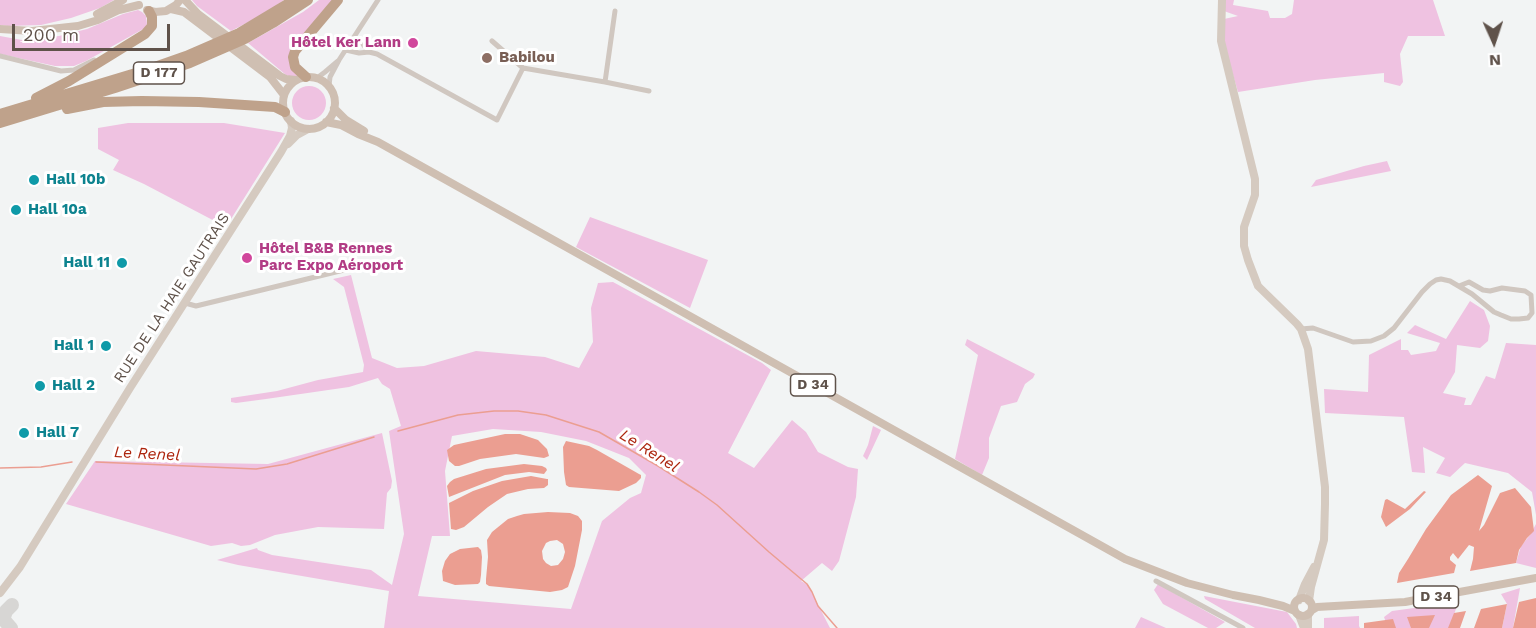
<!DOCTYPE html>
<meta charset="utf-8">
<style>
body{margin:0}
#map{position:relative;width:1536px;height:628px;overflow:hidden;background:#f2f4f4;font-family:"Work Sans",sans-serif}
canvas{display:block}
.north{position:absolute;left:1464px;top:12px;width:60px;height:60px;-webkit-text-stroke:4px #fff;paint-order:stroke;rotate:177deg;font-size:16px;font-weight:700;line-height:24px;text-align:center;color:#5f524a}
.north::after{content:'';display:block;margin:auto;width:21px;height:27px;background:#5f524a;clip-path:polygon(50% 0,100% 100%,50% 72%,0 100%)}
.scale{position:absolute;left:12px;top:24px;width:158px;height:27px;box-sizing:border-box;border:3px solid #5f524a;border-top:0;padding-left:8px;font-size:18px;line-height:21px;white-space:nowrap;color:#5f524a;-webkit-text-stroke:4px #fff;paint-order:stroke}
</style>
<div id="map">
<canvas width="1536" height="628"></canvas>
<div class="north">N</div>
<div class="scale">200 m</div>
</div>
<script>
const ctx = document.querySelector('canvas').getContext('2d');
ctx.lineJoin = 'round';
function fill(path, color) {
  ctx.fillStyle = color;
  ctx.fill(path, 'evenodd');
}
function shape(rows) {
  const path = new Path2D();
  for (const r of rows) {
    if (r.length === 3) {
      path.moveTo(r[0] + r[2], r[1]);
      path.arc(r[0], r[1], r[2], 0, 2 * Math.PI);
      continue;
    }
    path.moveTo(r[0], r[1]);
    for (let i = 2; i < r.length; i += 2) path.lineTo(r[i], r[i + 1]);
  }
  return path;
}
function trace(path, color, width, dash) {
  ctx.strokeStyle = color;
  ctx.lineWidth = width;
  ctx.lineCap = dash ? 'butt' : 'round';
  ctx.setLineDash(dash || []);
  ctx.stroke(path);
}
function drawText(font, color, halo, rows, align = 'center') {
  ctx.font = font + ' "Work Sans",sans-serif';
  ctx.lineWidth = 6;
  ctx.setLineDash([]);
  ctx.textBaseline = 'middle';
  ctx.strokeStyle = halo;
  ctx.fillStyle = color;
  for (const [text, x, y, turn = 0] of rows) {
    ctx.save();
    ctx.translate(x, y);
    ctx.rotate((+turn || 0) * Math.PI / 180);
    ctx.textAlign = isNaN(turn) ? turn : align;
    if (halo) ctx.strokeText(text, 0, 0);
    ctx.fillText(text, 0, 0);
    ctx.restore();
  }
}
const green = shape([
 [0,0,114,0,100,8,71,18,41,25,8,26,0,25],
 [192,0,284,0,266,13,231,31,197,6],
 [319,0,336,0,297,43,299,77,295,78,286,75,248,43,303,12],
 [1222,0,1234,0,1233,5,1268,11,1270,18,1285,18,1292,14,1294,0,1433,0,1445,36,1408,36,1400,54,1403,82,1400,86,1384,82,1384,73,1315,80,1238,92,1225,47,1224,19,1238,16,1221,10],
 [138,10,142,12,146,16,147,24,145,28,86,61,74,66,55,66,0,54,0,36,22,40,59,36,87,29,123,14],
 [309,103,17],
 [128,123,224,123,285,133,226,227,144,184,113,170,119,160,98,149,98,128],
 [1387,161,1391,171,1311,187,1316,180,1364,166],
 [590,217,708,260,690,308,576,247],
 [351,275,372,358,397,368,424,366,476,351,545,357,579,368,593,342,591,308,598,283,613,282,762,363,771,370,728,453,754,468,792,420,806,432,818,452,848,467,858,469,856,497,839,561,832,571,822,563,801,581,808,585,830,628,384,628,389,591,238,565,217,560,257,548,258,550,272,555,371,570,392,585,404,534,389,431,401,426,390,389,382,384,378,378,349,387,266,399,236,403,231,402,231,398,277,391,318,380,363,372,364,365,344,287,333,279],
 [493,429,541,432,586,441,629,458,646,475,641,493,630,498,602,521,571,609,418,596,432,536,450,536,445,471,452,436],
 [1470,301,1484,310,1490,326,1488,341,1480,348,1457,345,1455,372,1443,393,1466,398,1464,405,1471,405,1486,376,1495,379,1506,343,1536,345,1536,515,1532,492,1508,473,1465,463,1450,477,1436,473,1445,458,1423,447,1425,473,1412,472,1404,417,1325,413,1324,389,1368,392,1369,355,1401,339,1401,350,1408,350,1411,355,1436,351,1440,343,1407,333,1415,325,1446,339],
 [967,339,1035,374,1033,378,1025,384,1017,402,1001,406,989,438,989,458,982,475,955,459,978,355,965,345],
 [873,426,881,430,867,460,863,456,868,445],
 [382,433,392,481,391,488,387,493,384,529,318,527,275,535,250,545,241,546,232,543,211,546,66,504,95,461,268,464],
 [1536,524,1536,568,1516,563,1521,546,1530,535],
 [1158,584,1225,622,1216,628,1208,628,1163,604,1154,590],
 [1520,588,1513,628,1502,628,1507,604,1501,594],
 [1204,596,1287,612,1296,624,1297,628,1255,628,1205,599],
 [1458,602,1450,628,1388,628,1384,617,1392,611],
 [1359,616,1359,626,1360,628,1324,628,1324,618],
 [1141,617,1166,628,1135,628]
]);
const water = shape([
 [505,434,520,434,538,440,547,449,549,456,544,458,516,454,480,459,459,466,455,466,449,461,447,450,454,445],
 [566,441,589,446,597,450,639,474,641,475,641,478,636,483,619,491,569,487,566,485,564,472,563,447],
 [524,464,542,466,546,468,547,470,544,474,529,472,505,475,449,497,447,486,450,482,454,479,486,469],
 [1478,475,1492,486,1479,531,1484,525,1500,493,1515,488,1531,507,1534,531,1527,538,1519,550,1516,563,1470,571,1473,559,1474,547,1469,545,1458,559,1453,553,1450,557,1450,560,1456,565,1454,573,1397,583,1399,573,1408,559,1426,529,1451,495],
 [531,476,547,479,548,479,548,485,544,488,528,489,507,494,488,507,464,527,456,530,451,529,449,503,473,491,502,481],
 [1424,491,1426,492,1410,509,1386,527,1381,517,1385,500,1387,499,1405,509],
 [548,512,570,513,578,516,582,521,582,530,575,566,568,587,562,590,550,592,489,586,486,584,486,579,488,557,487,540,492,532,508,519,517,516,524,514],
 [557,540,563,544,565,552,563,559,558,565,551,566,546,563,543,559,542,551,546,543,550,541],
 [478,547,481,550,482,557,481,575,480,582,478,584,455,585,443,581,442,571,445,561,450,554,460,549],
 [1536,598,1536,628,1513,628,1519,602],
 [1507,604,1502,628,1474,628,1481,609],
 [1466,611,1460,628,1448,628,1454,613],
 [1435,615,1429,628,1411,628,1407,617],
 [1393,619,1396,628,1364,628,1364,623]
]);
const stream = shape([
 [398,431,458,415,494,411,518,411,546,415,599,432,658,466,699,492,717,505,769,552,807,584,812,592,818,606,837,628],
 [96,462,256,469,287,464,374,437],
 [0,468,41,467,72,462]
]);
const taxiway = shape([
 [11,628,4,620,4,617,6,611,12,605]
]);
const street = shape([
 [353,38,362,43,369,52],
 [492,41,523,68,605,82,649,91],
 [346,50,359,53,369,52,377,54,497,120,523,68],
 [0,56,61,71,74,70,94,60],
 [317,78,325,72,338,61],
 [605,82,615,11],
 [329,86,330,77,339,60,378,0],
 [185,303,196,306,344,270],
 [1301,329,1313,328,1353,342,1371,341,1384,336,1394,328,1422,292,1430,284,1436,280,1441,279,1450,281,1472,294,1494,312,1501,315,1511,319,1519,319,1528,318,1532,313,1531,295,1525,291,1502,288,1490,291,1483,290,1469,282,1459,286],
 [1156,581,1243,628]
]);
const secondary = shape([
 [1222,0,1221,41,1255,179,1255,195,1244,227,1244,246,1248,260,1258,286,1297,324,1301,329,1308,349,1325,487,1325,504,1324,540,1311,587,1309,601],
 [288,144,297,135,308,129],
 [0,593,20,567,130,388,281,152,290,136,292,128,291,121],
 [1299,600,1305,584,1314,567],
 [1299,615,1304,628],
 [1308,628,1308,614]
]);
const primary = shape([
 [185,0,198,14,280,76,286,79,296,80],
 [171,9,184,12,270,77,284,95],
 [147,10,155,12,166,11,176,5,180,0],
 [97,14,123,0],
 [0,29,32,31,78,26,98,20,119,10,139,5],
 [309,103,26],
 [334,108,346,120,364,131],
 [326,122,341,125,358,134,378,142,1125,559,1187,583,1233,595,1259,600,1283,606,1295,611],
 [1303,607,9],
 [1312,610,1317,607,1405,602,1536,578]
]);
const highway = shape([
 [306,77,295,67,293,57,295,51,338,0],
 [36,98,69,81,145,34,152,26,152,17,149,11],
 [67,109,103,102,142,101,199,102,275,107,285,112],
 [0,114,149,69,186,56,239,33,294,0],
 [0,123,115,88,190,63,245,39,273,23,308,0]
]);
const markers = [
 [413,43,6,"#d1479c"],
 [487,58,6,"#8d6e63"],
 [34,180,6,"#0f9aa8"],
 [16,210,6,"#0f9aa8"],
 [247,258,6,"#d1479c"],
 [122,263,6,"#0f9aa8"],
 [106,346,6,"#0f9aa8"],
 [40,386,6,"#0f9aa8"],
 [24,433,6,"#0f9aa8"]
];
const shields = [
 [159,73,51],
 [813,385,45],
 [1436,597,45]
];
const shieldNames = [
 ["D 177",159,73],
 ["D 34",813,385],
 ["D 34",1436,597]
];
const hotelNames = [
 ["Hôtel Ker Lann",401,43],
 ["Hôtel B&B Rennes",259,249,"left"],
 ["Parc Expo Aéroport",259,266,"left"]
];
const educationNames = [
 ["Babilou",499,58]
];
const cultureNames = [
 ["Hall 10b",46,180],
 ["Hall 10a",28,210],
 ["Hall 11",110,263,"right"],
 ["Hall 1",94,346,"right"],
 ["Hall 2",52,386],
 ["Hall 7",36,433]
];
const streetNames = [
 ["RUE DE LA HAIE GAUTRAIS",172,298,-57]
];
const waterNames = [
 ["Le Renel",649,451,32],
 ["Le Renel",147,454,3]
];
fill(green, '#efc2e1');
fill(water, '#eb9e91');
trace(stream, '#eb9e91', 1.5);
trace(taxiway, '#d7d6d4', 14);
trace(street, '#d0c7c0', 5);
trace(secondary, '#d5cac0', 8);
trace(primary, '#cfbfb2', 8);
trace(highway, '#bfa28b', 10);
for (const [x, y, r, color] of markers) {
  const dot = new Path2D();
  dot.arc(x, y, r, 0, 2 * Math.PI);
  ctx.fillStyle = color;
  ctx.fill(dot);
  trace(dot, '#fff', 2);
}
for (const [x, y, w] of shields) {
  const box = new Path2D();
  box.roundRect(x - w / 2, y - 11, w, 22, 4.5);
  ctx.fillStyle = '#fff';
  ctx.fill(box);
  trace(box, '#5f524a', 1.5);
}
drawText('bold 14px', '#5f524a', null, shieldNames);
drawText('bold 15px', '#b23c85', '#fff', hotelNames, 'right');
drawText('bold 15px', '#785e54', '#fff', educationNames, 'left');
drawText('bold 15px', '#0d838f', '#fff', cultureNames, 'left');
drawText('15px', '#5f524a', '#fff', streetNames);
drawText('italic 16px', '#ad260f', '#fff', waterNames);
</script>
